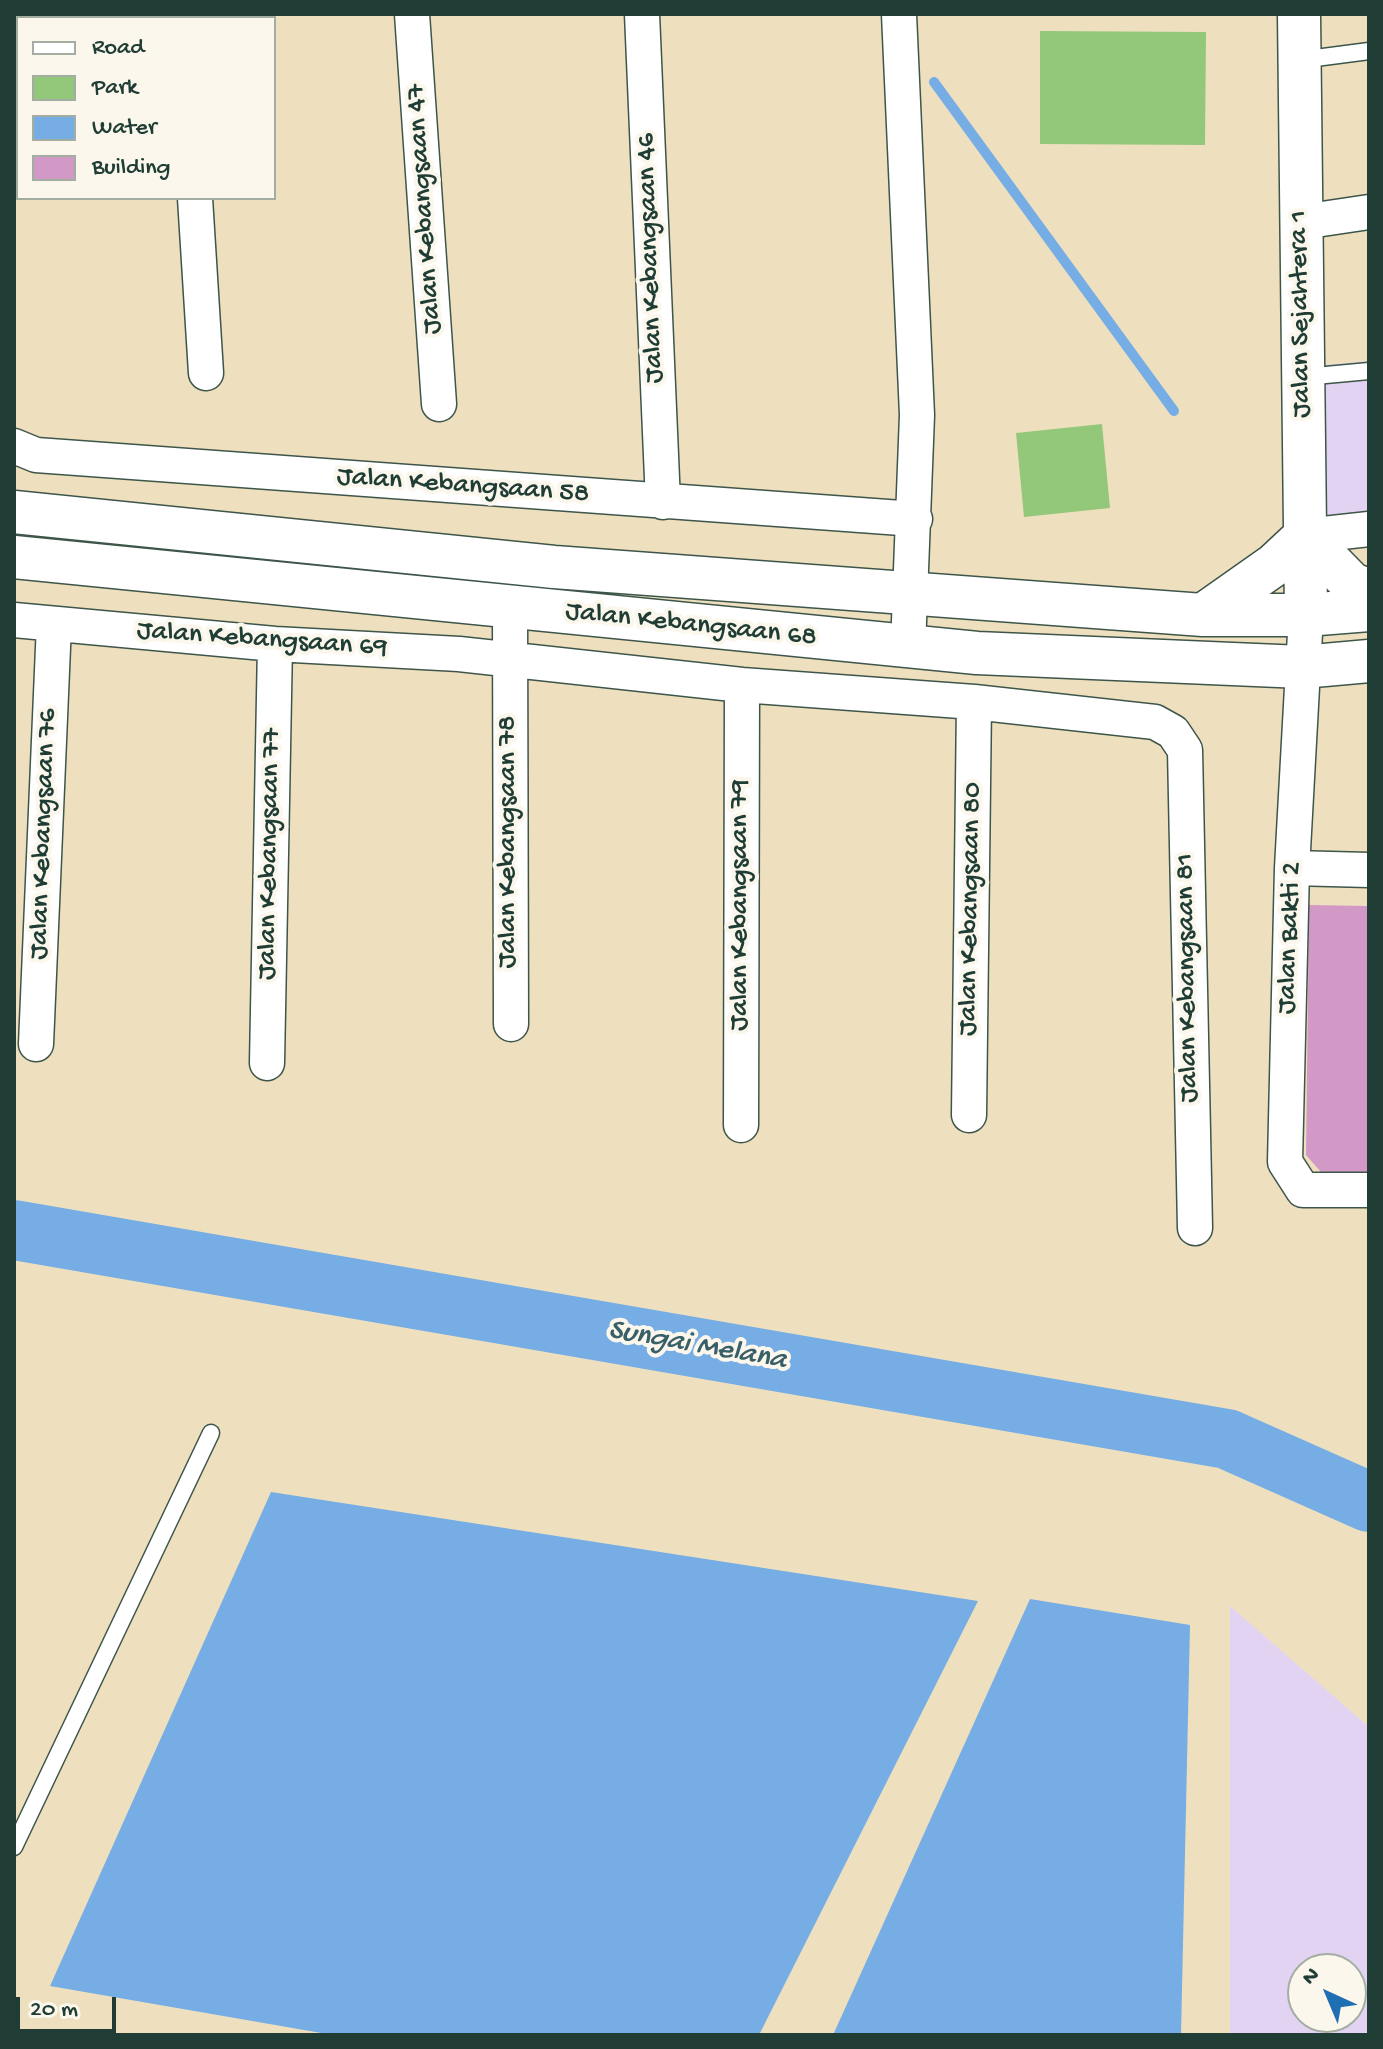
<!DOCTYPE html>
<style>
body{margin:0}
#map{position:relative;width:1383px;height:2049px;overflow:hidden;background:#eee0bf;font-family:"Gochi Hand",sans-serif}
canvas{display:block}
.frame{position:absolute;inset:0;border:16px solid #1f3d34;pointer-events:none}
.legend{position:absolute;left:16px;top:16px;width:260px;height:184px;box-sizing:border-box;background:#fbf7ec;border:2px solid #a3ada2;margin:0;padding:10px 14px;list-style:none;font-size:24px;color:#1f3d34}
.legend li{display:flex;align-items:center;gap:16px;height:40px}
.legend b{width:40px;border:2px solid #a3ada2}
.north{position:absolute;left:1287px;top:1953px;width:80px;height:80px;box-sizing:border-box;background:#fbf7ec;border:2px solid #a3ada2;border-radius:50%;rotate:316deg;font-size:22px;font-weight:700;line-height:32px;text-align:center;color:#1f3d34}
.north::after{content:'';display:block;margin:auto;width:28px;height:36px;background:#1f6fb2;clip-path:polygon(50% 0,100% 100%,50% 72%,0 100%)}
.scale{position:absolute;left:16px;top:1997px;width:100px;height:36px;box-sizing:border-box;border:4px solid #1f3d34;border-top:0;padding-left:10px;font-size:24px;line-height:28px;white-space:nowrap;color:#1f3d34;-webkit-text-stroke:6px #fbf7ec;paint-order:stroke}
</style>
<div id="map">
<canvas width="1383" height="2049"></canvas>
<div class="frame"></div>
<ul class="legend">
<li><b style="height:10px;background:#fff"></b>Road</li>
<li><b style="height:22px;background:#93c779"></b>Park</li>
<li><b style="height:22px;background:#76ade5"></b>Water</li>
<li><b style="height:22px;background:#d299c7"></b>Building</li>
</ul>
<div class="north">N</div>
<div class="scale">20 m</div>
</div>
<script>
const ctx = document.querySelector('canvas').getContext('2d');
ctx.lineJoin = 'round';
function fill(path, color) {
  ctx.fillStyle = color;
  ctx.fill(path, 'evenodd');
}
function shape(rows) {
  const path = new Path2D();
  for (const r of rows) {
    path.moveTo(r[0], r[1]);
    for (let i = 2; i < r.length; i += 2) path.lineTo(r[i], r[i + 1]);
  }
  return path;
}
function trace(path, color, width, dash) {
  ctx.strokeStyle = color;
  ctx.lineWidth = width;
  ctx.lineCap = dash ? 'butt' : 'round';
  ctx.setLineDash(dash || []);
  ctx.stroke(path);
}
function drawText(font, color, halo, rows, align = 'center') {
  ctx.font = font + ' "Gochi Hand",sans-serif';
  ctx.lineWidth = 8;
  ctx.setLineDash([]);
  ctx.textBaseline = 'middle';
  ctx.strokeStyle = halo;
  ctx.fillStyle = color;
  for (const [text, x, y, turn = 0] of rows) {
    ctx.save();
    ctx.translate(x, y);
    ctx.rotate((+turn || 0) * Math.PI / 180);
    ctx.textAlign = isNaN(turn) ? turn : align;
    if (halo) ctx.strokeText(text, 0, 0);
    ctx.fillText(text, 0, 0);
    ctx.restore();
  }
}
const built = shape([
 [1369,361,1369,515,1323,520,1323,365],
 [1230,1606,1369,1727,1369,2035,1230,2035],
 [1303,1969,1351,1969,1351,2017,1303,2017]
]);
const green = shape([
 [1040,31,1206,32,1205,145,1040,144],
 [1102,424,1110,508,1024,517,1016,433]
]);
const water = shape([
 [271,1492,978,1601,759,2035,333,2035,50,1986],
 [1030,1599,1190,1625,1181,2035,833,2035]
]);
const stream = shape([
 [934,82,1174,411]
]);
const river = shape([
 [14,1230,1227,1439,1369,1502]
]);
const building = shape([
 [1309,905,1369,906,1369,1173,1321,1172,1306,1155]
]);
const service = shape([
 [1300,60,1369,51],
 [1304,377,1369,371],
 [14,1847,211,1433]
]);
const minor = shape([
 [184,14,184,18],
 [412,14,439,404],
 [642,14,663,502],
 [899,14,917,415,908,647],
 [195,198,206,373],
 [1302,222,1369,212],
 [14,446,36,455,915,519],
 [1305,536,1369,529],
 [510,608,511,1024],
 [1306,615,1292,868,1285,1162,1303,1190,1369,1190],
 [14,620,275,644,459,654,742,685,974,702,1155,722,1173,732,1185,750,1195,1228],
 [1292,868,1369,870],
 [36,1044,54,624],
 [267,1063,275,644],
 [969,1115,974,702],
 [741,1125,742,685]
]);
const tertiary = shape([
 [1299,14,1306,615],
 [14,512,554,567,1203,615,1306,615,1369,610],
 [1305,536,1352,584,1369,590],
 [14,557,977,653,1302,667,1369,661],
 [1203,615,1274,565,1305,536]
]);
const streetNames = [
 ["Jalan Kebangsaan 47",426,209,-94],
 ["Jalan Kebangsaan 46",652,258,-92],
 ["Jalan Sejahtera 1",1302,314,-91],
 ["Jalan Kebangsaan 58",463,487,4],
 ["Jalan Kebangsaan 68",691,626,6],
 ["Jalan Kebangsaan 69",262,641,4],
 ["Jalan Kebangsaan 76",45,834,-88],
 ["Jalan Kebangsaan 78",510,842,-90],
 ["Jalan Kebangsaan 77",271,854,-89],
 ["Jalan Kebangsaan 79",742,905,-90],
 ["Jalan Kebangsaan 80",972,909,-89],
 ["Jalan Bakti 2",1291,938,-88],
 ["Jalan Kebangsaan 81",1189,978,-91]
];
const waterNames = [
 ["Sungai Melana",697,1347,10]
];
fill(built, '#e3d3f2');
fill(green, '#93c779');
fill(water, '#76ade5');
trace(stream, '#76ade5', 10);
trace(river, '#76ade5', 60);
fill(building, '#d299c7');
trace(service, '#3e5549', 19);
trace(minor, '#3e5549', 37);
trace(tertiary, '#3e5549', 45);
trace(service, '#fff', 16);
trace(minor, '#fff', 34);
trace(tertiary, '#fff', 42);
drawText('28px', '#1f3d34', '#fbf7ec', streetNames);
drawText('italic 30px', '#395f69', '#fbf7ec', waterNames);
</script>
